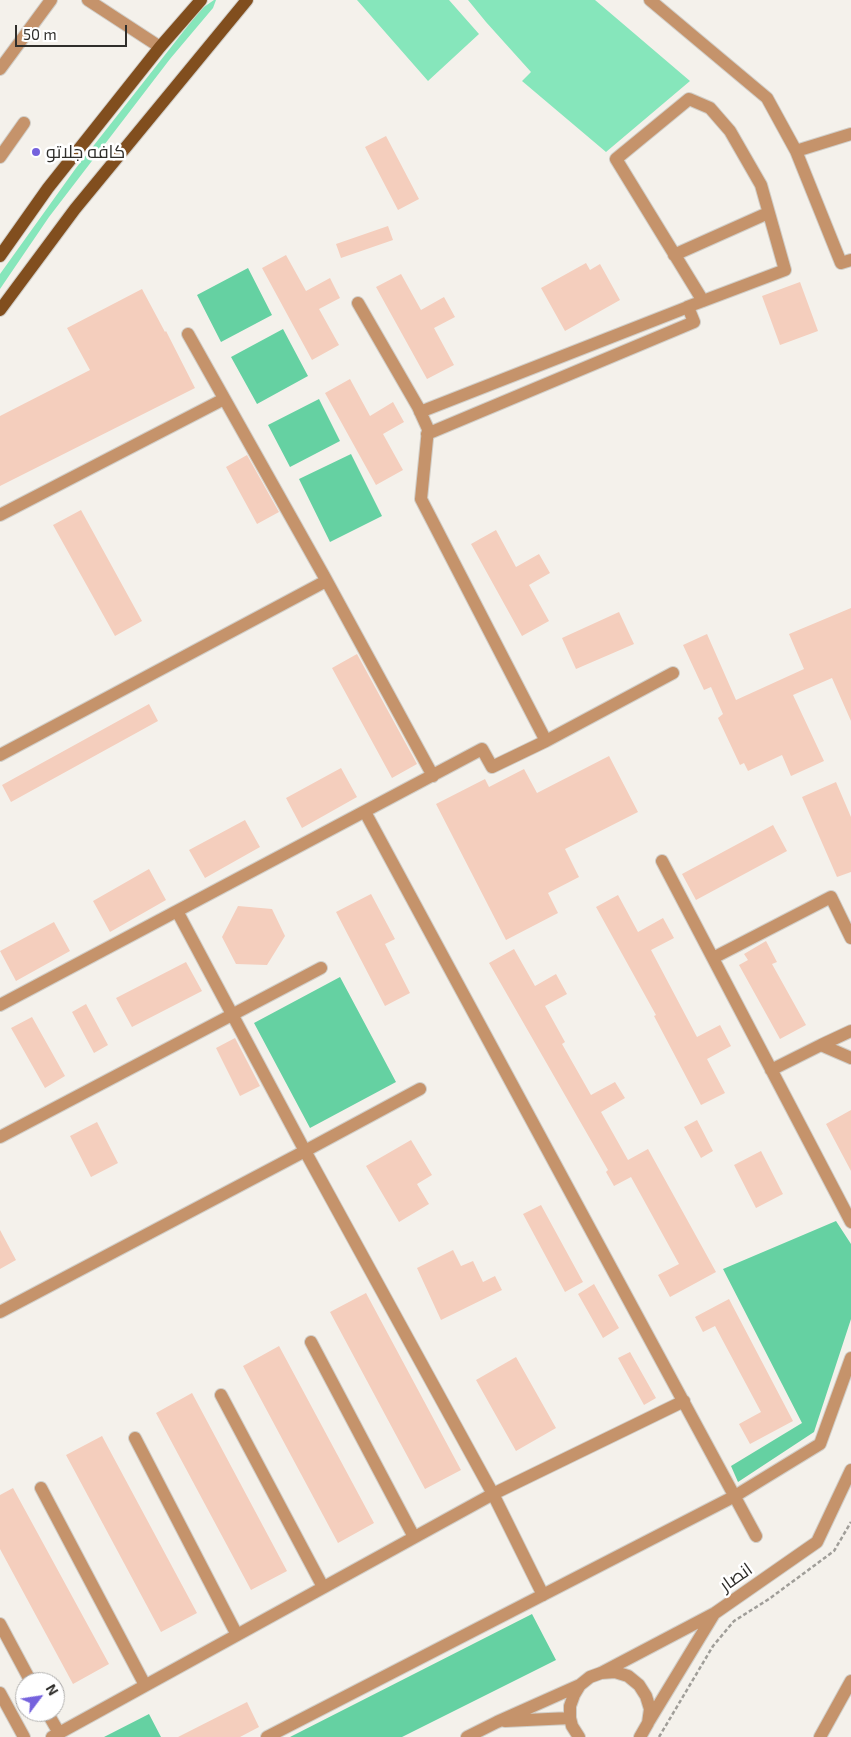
<!DOCTYPE html>
<meta charset="utf-8">
<style>
body{margin:0}
#map{position:relative;width:851px;height:1737px;overflow:hidden;background:#f4f1eb;font-family:"Exo 2",sans-serif}
canvas{display:block}
.north{position:absolute;left:15px;top:1672px;width:50px;height:50px;box-sizing:border-box;background:#fff;border:1px solid #acabaa;border-radius:50%;rotate:59deg;font-size:14px;font-weight:700;line-height:20px;text-align:center;color:#2f2e2b}
.north::after{content:'';display:block;margin:auto;width:18px;height:22px;background:#7562dd;clip-path:polygon(50% 0,100% 100%,50% 72%,0 100%)}
.scale{position:absolute;left:15px;top:25px;width:112px;height:22px;box-sizing:border-box;border:2px solid #2f2e2b;border-top:0;padding-left:6px;font-size:15px;line-height:18px;white-space:nowrap;color:#2f2e2b;-webkit-text-stroke:4px #fff;paint-order:stroke}
</style>
<div id="map">
<canvas width="851" height="1737"></canvas>
<div class="north">N</div>
<div class="scale">50 m</div>
</div>
<script>
const ctx = document.querySelector('canvas').getContext('2d');
ctx.lineJoin = 'round';
function fillPath(path, color) { ctx.fillStyle = color; ctx.fill(path, 'evenodd'); }
const poly = rows => new Path2D(rows.map(r => 'M' + r).join(''));
function stroke(path, color, width, dash) { ctx.strokeStyle = color; ctx.lineWidth = width; ctx.lineCap = dash ? 'butt' : 'round'; ctx.setLineDash(dash || []); ctx.stroke(path); }
function drawText(font, color, halo, rows, align = 'center') {
  ctx.font = font + ' "Exo 2",Cairo,sans-serif'; ctx.lineWidth = 5; ctx.setLineDash([]); ctx.textBaseline = 'middle'; ctx.strokeStyle = halo; ctx.fillStyle = color; for (const [text, x, y, turn = 0] of rows) {
    ctx.save(); ctx.translate(x, y); ctx.rotate((+turn || 0) * Math.PI / 180); ctx.textAlign = isNaN(turn) ? turn : align; if (halo) ctx.strokeText(text, 0, 0); ctx.fillText(text, 0, 0); ctx.restore();
  }
}
const green = poly([
 [214,0,216,0,213,8,170,59,49,217,0,289,0,274,76,168,201,9],
 [357,0,449,0,479,34,428,81],
 [468,0,595,0,690,81,606,152,522,81,531,72,486,22]
]);
const forest = poly([
 [248,268,272,315,221,342,197,295],
 [283,329,308,376,257,404,231,357],
 [319,399,340,441,290,467,268,425],
 [351,454,382,516,330,542,299,479],
 [340,977,396,1082,310,1128,254,1023],
 [836,1221,851,1244,851,1319,814,1432,738,1482,731,1466,802,1423,723,1269],
 [532,1614,556,1660,402,1737,290,1737],
 [149,1714,161,1737,104,1737]
]);
const building = poly([
 [386,136,419,199,398,210,365,147],
 [388,226,393,240,341,258,336,244],
 [286,255,306,291,330,278,340,298,319,309,339,345,312,360,262,268],
 [586,263,590,270,600,264,620,300,565,331,541,288],
 [401,274,421,310,444,297,455,317,434,328,454,365,427,379,376,287],
 [800,282,818,331,780,345,762,296],
 [142,289,165,332,166,331,195,388,0,486,0,416,90,370,67,328],
 [350,379,370,416,393,402,404,422,383,434,403,470,376,485,325,393],
 [247,455,279,512,257,524,226,467],
 [81,510,142,621,115,636,53,525],
 [496,530,516,567,539,554,550,573,529,585,549,621,522,636,471,544],
 [851,608,851,721,832,678,793,695,824,761,791,776,782,755,748,771,744,763,740,765,718,718,723,714,711,687,704,690,683,645,707,634,736,700,804,669,789,634],
 [619,612,634,644,576,669,562,638],
 [357,654,417,764,392,778,332,668],
 [149,704,158,721,11,802,2,785],
 [609,756,638,812,565,849,579,877,548,893,558,913,506,940,436,804,485,779,489,787,524,769,537,793],
 [341,768,357,797,302,828,286,798],
 [836,782,851,817,851,872,837,877,802,797],
 [245,820,260,847,205,878,189,850],
 [773,825,787,851,696,900,682,874],
 [149,869,166,900,110,932,93,901],
 [371,894,395,939,385,944,410,993,385,1006,336,912],
 [618,895,638,932,663,918,674,938,651,950,697,1037,720,1025,731,1046,707,1059,725,1093,701,1105,654,1016,656,1015,596,907],
 [238,906,272,909,285,936,267,965,236,964,222,937],
 [54,922,70,951,16,981,0,951],
 [766,941,777,962,772,964,806,1025,780,1039,739,965,748,960,744,954],
 [514,949,535,986,556,974,567,994,545,1006,565,1042,562,1044,591,1095,615,1082,625,1098,601,1112,628,1160,648,1149,716,1272,670,1297,658,1275,679,1264,631,1177,614,1186,606,1172,608,1170,489,963],
 [186,962,202,991,132,1027,116,998],
 [86,1004,108,1045,94,1053,72,1012],
 [32,1017,65,1076,45,1088,11,1028],
 [235,1038,260,1086,240,1096,216,1048],
 [851,1110,851,1171,826,1124],
 [697,1120,713,1151,701,1158,684,1127],
 [97,1122,118,1163,91,1177,70,1136],
 [411,1140,432,1175,417,1184,429,1204,399,1222,366,1166],
 [761,1151,783,1194,756,1208,734,1165],
 [541,1205,583,1282,565,1292,523,1214],
 [0,1230,16,1260,0,1269],
 [453,1250,461,1266,473,1261,483,1282,495,1276,502,1290,441,1320,417,1268],
 [594,1284,619,1328,603,1338,578,1294],
 [366,1293,461,1470,425,1489,330,1312],
 [729,1299,793,1421,750,1444,739,1424,761,1412,715,1326,703,1332,695,1317],
 [279,1346,374,1523,338,1543,243,1366],
 [630,1352,656,1398,644,1405,618,1358],
 [516,1357,556,1428,516,1451,476,1380],
 [192,1393,287,1571,251,1590,156,1413],
 [102,1436,197,1613,161,1632,66,1455],
 [13,1488,109,1664,73,1684,0,1549,0,1495],
 [247,1702,259,1727,240,1737,178,1737]
]);
const path = poly([
 [659,1737,713,1646,734,1621,769,1599,834,1551,851,1522]
]);
const minor = poly([
 [88,0,160,47],
 [650,0,767,98,796,151,841,263,851,260],
 [0,69,51,0],
 [796,151,851,134],
 [0,157,24,123],
 [674,255,768,213],
 [358,303,418,407,428,429,421,499,546,741],
 [687,307,785,270,761,185,730,131,710,108,689,99,616,159,703,301],
 [188,334,324,576,433,776],
 [420,412,688,307,694,322,427,434],
 [0,515,224,399],
 [0,755,326,581],
 [365,812,756,1536],
 [662,861,851,1222],
 [177,911,305,1151,420,1089],
 [713,958,831,897,851,938],
 [0,1005,482,749,492,767,546,741,673,673],
 [821,1045,851,1058],
 [771,1070,821,1045,851,1031],
 [0,1137,321,968],
 [0,1312,305,1151,493,1494,52,1737],
 [311,1342,414,1537],
 [221,1395,323,1587],
 [135,1438,237,1635],
 [41,1488,145,1685],
 [543,1595,493,1494,684,1401],
 [0,1624,31,1682],
 [601,1673,715,1613,817,1542,851,1470],
 [0,1693,24,1737],
 [47,1712,59,1733],
 [505,1721,570,1718],
 [649,1721,714,1614],
 [267,1737,735,1496,820,1444,851,1358],
 [467,1737,497,1722,580,1685],
 [579,1737,572,1726,570,1718,570,1706,574,1695,580,1685,590,1677,601,1673,615,1672,628,1676,639,1685,646,1696,650,1709,648,1723,640,1737],
 [820,1737,851,1681]
]);
const major = poly([
 [0,256,48,188,160,47,201,0],
 [0,310,75,209,247,0]
]);
const markers = [
 [36,152,5,"#7562dd"]
];
const poiNames = [
 ["کافه جلاتو",46,152]
];
const streetNames = [
 ["انصار",736,1577,-35]
];
fillPath(green, '#86e6bb');
fillPath(forest, '#65d1a2');
fillPath(building, '#f4cebd');
stroke(minor, '#d1cec8', 14);
stroke(major, '#d1cec8', 14);
stroke(path, '#a09e99', 2.5, [4, 2.5]);
stroke(minor, '#c5936b', 12);
stroke(major, '#814e1e', 12);
for (const [x, y, r, color] of markers) { const dot = new Path2D(); dot.arc(x, y, r, 0, 2 * Math.PI); ctx.fillStyle = color; ctx.fill(dot); stroke(dot, '#fff', 2); }
drawText('18px', '#2f2e2b', '#fff', poiNames, 'left');
drawText('18px', '#2f2e2b', '#fff', streetNames);
</script>
